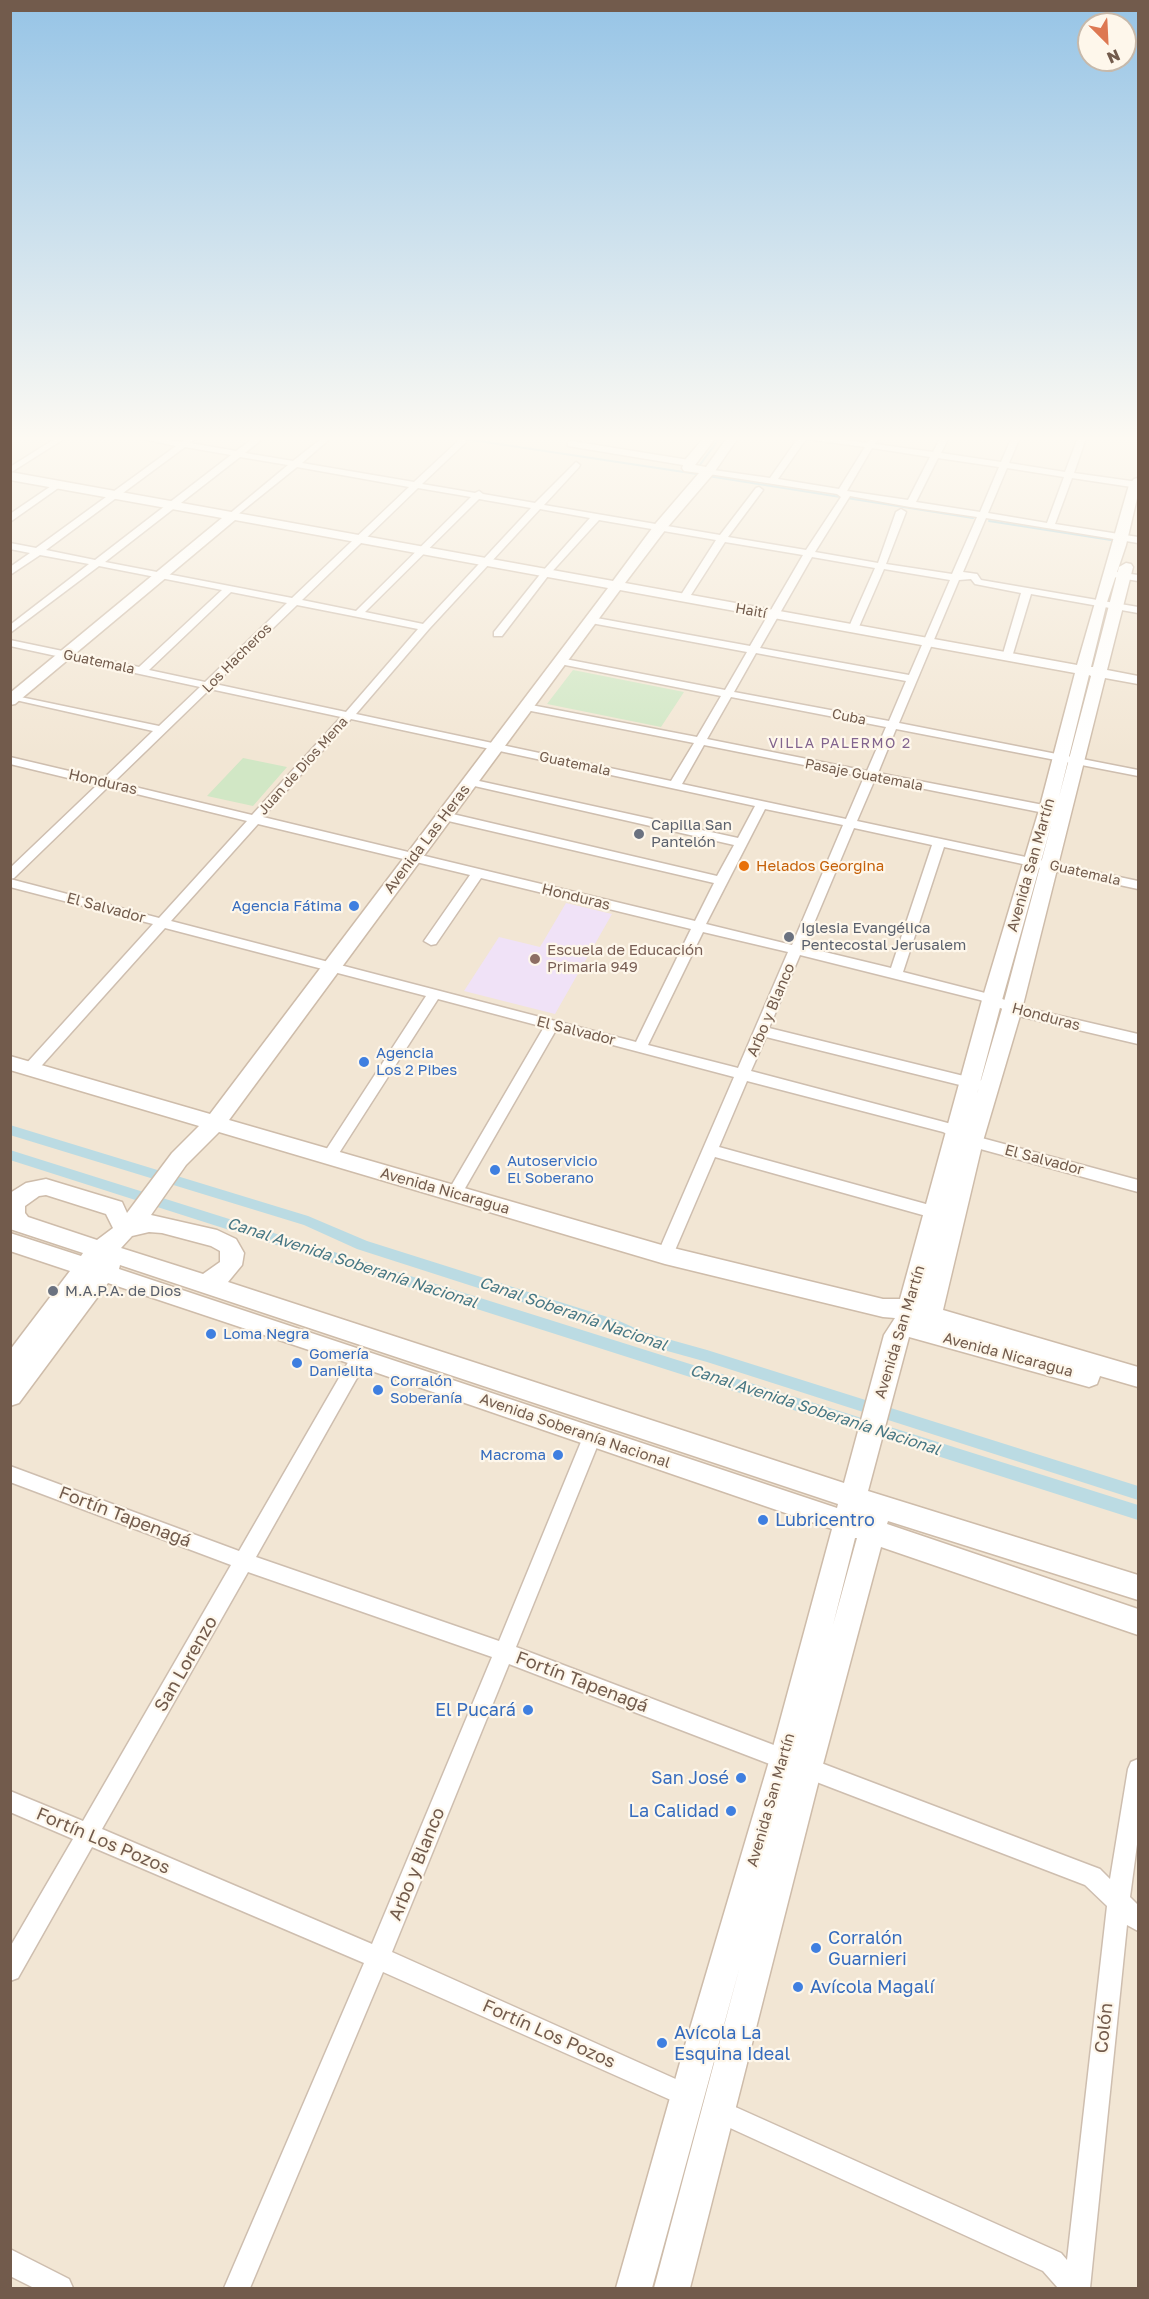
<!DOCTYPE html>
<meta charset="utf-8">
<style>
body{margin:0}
#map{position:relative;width:1149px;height:2299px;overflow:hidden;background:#fbf3e5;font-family:"Golos Text",sans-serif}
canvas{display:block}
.frame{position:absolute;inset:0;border:12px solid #725b4c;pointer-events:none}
.north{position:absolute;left:1077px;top:12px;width:60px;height:60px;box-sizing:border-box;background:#fef7eb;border:2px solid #c6b9ab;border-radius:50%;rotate:156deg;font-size:16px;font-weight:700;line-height:24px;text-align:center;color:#725b4c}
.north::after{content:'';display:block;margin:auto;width:21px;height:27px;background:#dd7852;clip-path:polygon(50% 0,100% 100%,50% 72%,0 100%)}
</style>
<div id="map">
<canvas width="1149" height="2299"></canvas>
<div class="frame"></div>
<div class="north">N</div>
</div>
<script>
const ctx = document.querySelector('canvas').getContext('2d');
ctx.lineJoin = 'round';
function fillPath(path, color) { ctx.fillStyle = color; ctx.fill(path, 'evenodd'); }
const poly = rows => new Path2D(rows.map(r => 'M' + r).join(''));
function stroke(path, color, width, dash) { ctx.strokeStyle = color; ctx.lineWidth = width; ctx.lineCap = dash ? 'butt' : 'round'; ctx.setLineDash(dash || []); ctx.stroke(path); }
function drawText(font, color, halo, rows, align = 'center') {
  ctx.font = font + ' "Golos Text",sans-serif'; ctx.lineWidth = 4.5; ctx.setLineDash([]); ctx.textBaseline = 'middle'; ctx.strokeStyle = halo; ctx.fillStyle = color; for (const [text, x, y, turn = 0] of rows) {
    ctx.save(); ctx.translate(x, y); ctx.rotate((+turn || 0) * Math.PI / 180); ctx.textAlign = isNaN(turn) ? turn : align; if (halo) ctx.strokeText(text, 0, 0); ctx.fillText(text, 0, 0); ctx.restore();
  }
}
const residential = poly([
 [11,435,1138,435,1138,2288,11,2288]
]);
const education = poly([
 [566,903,612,914,555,1014,464,991,499,937,540,947]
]);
const green = poly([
 [573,670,684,692,661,727,547,704],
 [243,758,287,767,253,806,207,796]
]);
const stream = poly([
 [439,435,697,474],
 [696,470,722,435],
 [708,476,973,518],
 [989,521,1111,540]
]);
const canal = poly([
 [10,1125,308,1216,367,1241,617,1320,646,1333,707,1350,1138,1486,1138,1500,707,1362,642,1344,612,1331,357,1249,304,1225,10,1135,10,1125],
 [10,1150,1138,1505,1138,1520,10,1160,10,1150]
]);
const street = poly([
 [61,435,70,435,10,473,10,467,61,435],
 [124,435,140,435,181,442,191,435,200,435,190,443,236,451,258,435,267,435,245,453,293,461,326,435,334,435,302,463,414,482,458,441,461,435,469,435,465,443,422,484,475,493,479,491,483,494,535,503,576,462,580,465,579,467,544,505,720,535,756,488,759,487,763,490,728,537,806,550,841,497,837,494,709,474,706,473,706,469,770,478,798,438,794,435,812,435,867,443,872,435,880,435,875,444,933,452,942,435,950,435,941,453,1001,462,1013,435,1021,435,1009,463,1065,472,1079,435,1087,435,1074,473,1138,482,1138,488,1072,478,1055,524,1138,537,1138,543,986,518,963,572,977,574,981,580,1138,607,1138,613,1031,594,1012,657,1007,660,1002,657,1021,593,975,584,971,579,959,580,899,723,1138,770,1138,776,896,729,878,773,1059,808,1065,812,1059,816,875,779,857,821,1138,881,1138,889,944,847,903,972,989,994,1026,1008,1138,1034,1138,1044,1023,1017,980,1000,800,955,769,1028,980,1080,987,1085,980,1090,766,1037,751,1071,944,1122,962,1127,978,1137,1138,1180,1138,1192,973,1147,943,1132,747,1081,719,1147,944,1209,950,1211,952,1215,950,1219,944,1221,715,1157,673,1255,671,1259,665,1261,659,1259,657,1255,734,1077,556,1030,460,1197,455,1199,450,1197,447,1193,544,1027,438,999,334,1161,329,1163,324,1161,321,1157,324,1153,426,996,165,928,35,1073,25,1073,23,1069,25,1065,153,924,10,887,10,879,159,918,247,821,108,787,14,878,10,879,10,868,97,785,10,764,10,757,103,779,153,731,11,699,11,695,159,726,200,687,10,646,10,640,139,667,222,590,99,566,10,633,10,625,89,564,40,555,10,575,10,567,30,553,10,549,10,543,36,548,176,446,124,435],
 [806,439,865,447,839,489,778,479,806,439],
 [185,447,231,455,95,560,46,550,185,447],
 [872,448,930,457,908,500,847,491,872,448],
 [240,457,288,465,228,515,228,519,231,520,297,467,409,487,292,598,105,562,240,457],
 [938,458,999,467,980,512,916,502,938,458],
 [1007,468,1064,477,1047,523,988,513,1007,468],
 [418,488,471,497,356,611,302,600,418,488],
 [850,496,910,507,977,517,952,574,886,564,906,512,901,509,896,512,878,563,815,552,850,496],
 [479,499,531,508,423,624,365,612,479,499],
 [540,509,590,518,542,572,494,632,494,636,502,636,548,576,599,520,716,540,679,598,684,601,689,598,725,542,803,555,750,646,591,617,586,620,591,623,747,652,725,690,560,658,555,661,560,664,721,696,697,737,526,704,521,707,526,710,694,743,671,781,356,714,429,629,540,509],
 [812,557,875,568,848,629,853,632,858,629,884,569,950,580,909,675,760,648,812,557],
 [231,592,287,603,205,682,149,670,231,592],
 [297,605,358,617,418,629,346,712,215,684,297,605],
 [756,653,906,681,889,721,734,692,756,653],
 [210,689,341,717,252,815,114,782,210,689],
 [731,697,886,727,867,771,707,739,731,697],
 [351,719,755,806,738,838,470,779,464,782,470,785,734,845,717,876,444,812,438,816,444,820,714,883,695,921,263,817,351,719],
 [704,745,864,777,846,819,682,784,704,745],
 [765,809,843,825,792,945,706,924,765,809],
 [258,824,470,875,424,941,431,945,436,944,481,878,691,929,636,1042,171,921,258,824],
 [854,828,932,845,891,968,804,947,854,828],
 [703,932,788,952,738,1068,648,1045,703,932],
 [571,441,689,460,693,463,689,466,568,446,568,442,571,441],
 [57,482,64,484,10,522,10,514,57,482],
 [1110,571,1138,575,1138,581,1107,576,1105,574,1110,571],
 [360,1350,366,1352,368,1357,366,1362,256,1557,499,1641,583,1437,586,1432,592,1429,598,1432,601,1437,516,1647,1092,1866,1100,1869,1110,1879,1128,1769,1131,1762,1138,1759,1138,1837,1130,1897,1138,1905,1138,1931,1127,1925,1090,2288,1058,2288,1043,2271,706,2117,702,2109,706,2101,714,2097,722,2101,1061,2253,1067,2260,1107,1906,1085,1885,509,1664,392,1952,698,2089,702,2097,698,2105,690,2109,682,2105,383,1972,250,2288,224,2288,364,1963,92,1847,18,1978,10,1981,10,1947,73,1839,10,1812,10,1791,83,1821,231,1565,10,1482,10,1466,239,1551,354,1352,360,1350],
 [248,1572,492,1657,372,1944,102,1829,248,1572],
 [10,2249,69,2279,73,2288,34,2288,10,2276,10,2249]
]);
const secondary = poly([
 [706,435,718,435,695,465,706,467,729,435,740,435,713,474,666,529,625,583,1077,665,1129,485,1134,479,1138,478,1138,494,1126,545,1107,602,1091,667,1093,667,1119,567,1126,563,1131,564,1133,567,1107,670,1138,676,1138,684,1105,678,1022,1009,983,1141,943,1310,1138,1367,1138,1387,1100,1376,1097,1384,1089,1387,909,1337,868,1491,1138,1575,1138,1600,888,1521,887,1524,1138,1609,1138,1635,881,1547,822,1768,690,2288,654,2288,740,1966,652,2288,616,2288,683,2052,770,1758,832,1529,360,1367,108,1283,19,1403,10,1406,10,1350,70,1271,10,1251,10,1233,81,1256,83,1253,10,1229,10,1193,26,1183,46,1179,122,1202,127,1213,172,1153,199,1126,10,1070,10,1056,210,1114,608,588,235,520,15,704,10,705,10,693,222,518,10,480,10,472,613,581,656,523,699,473,684,471,682,468,685,460,706,435],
 [620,590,1075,673,1039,810,982,1000,900,1299,883,1299,665,1246,229,1120,620,590],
 [1089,675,1091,676,1059,797,1089,675],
 [1052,822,1002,1009,977,1094,1002,1000,1052,822],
 [219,1132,665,1264,883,1317,895,1318,884,1335,844,1483,228,1282,242,1265,244,1253,236,1239,217,1230,151,1215,186,1165,219,1132],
 [46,1195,106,1214,113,1228,97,1240,28,1217,25,1213,25,1206,39,1196,46,1195],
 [149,1232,162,1233,211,1246,220,1251,220,1262,203,1274,121,1248,132,1236,149,1232],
 [120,1265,838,1504,837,1508,119,1269,120,1265],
 [855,1538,857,1538,833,1625,855,1538]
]);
const markers = [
 [639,834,6,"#6b7280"],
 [744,866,6,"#e8710a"],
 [354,906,6,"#3f7fe0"],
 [789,937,6,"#6b7280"],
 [535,959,6,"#8d6e63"],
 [364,1062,6,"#3f7fe0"],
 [495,1170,6,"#3f7fe0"],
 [53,1291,6,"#6b7280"],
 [211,1334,6,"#3f7fe0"],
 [297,1363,6,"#3f7fe0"],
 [378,1390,6,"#3f7fe0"],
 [558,1455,6,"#3f7fe0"],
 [763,1520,6,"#3f7fe0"],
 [528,1710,6,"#3f7fe0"],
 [741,1778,6,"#3f7fe0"],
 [731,1811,6,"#3f7fe0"],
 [816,1948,6,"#3f7fe0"],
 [798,1987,6,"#3f7fe0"],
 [662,2043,6,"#3f7fe0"]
];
const farStreetnames = [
 ["Haití",751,611,10],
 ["Los Hacheros",237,658,-45],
 ["Guatemala",99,662,12],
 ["Cuba",849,717,11],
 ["Guatemala",575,764,12],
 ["Juan de Dios Mena",303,766,-48],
 ["Pasaje Guatemala",864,775,11],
 ["Guatemala",1085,873,13]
];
const farNeighbourhoodnames = [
 ["VILLA PALERMO 2",840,744]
];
const streetNames = [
 ["Honduras",103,782,13],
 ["Avenida Las Heras",427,839,-53],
 ["Avenida San Martín",1031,865,-74],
 ["Honduras",576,897,14],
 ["El Salvador",106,908,15],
 ["Arbo y Blanco",771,1010,-67],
 ["Honduras",1046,1017,15],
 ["El Salvador",576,1031,14],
 ["El Salvador",1044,1160,15],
 ["Avenida Nicaragua",445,1191,16],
 ["Avenida San Martín",900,1332,-73],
 ["Avenida Nicaragua",1008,1355,15],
 ["Avenida Soberanía Nacional",575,1431,19],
 ["Avenida San Martín",771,1800,-74]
];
const worshipNames = [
 ["Capilla San",651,825],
 ["Pantelón",651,842],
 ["Iglesia Evangélica",801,928],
 ["Pentecostal Jerusalem",801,945],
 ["M.A.P.A. de Dios",65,1291]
];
const foodNames = [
 ["Helados Georgina",756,866]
];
const shopNames = [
 ["Agencia Fátima",342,906,"right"],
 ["Agencia",376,1053],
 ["Los 2 Pibes",376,1070],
 ["Autoservicio",507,1161],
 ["El Soberano",507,1178],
 ["Loma Negra",223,1334],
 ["Gomería",309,1354],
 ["Danielita",309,1371],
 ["Corralón",390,1381],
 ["Soberanía",390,1398],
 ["Macroma",546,1455,"right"]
];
const educationNames = [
 ["Escuela de Educación",547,950],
 ["Primaria 949",547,967]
];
const waterNames = [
 ["Canal Avenida Soberanía Nacional",352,1263,18],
 ["Canal Soberanía Nacional",573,1314,19],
 ["Canal Avenida Soberanía Nacional",815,1410,18]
];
const nearStreetnames = [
 ["Fortín Tapenagá",125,1517,21],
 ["San Lorenzo",186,1664,-60],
 ["Fortín Tapenagá",582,1682,21],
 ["Fortín Los Pozos",103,1841,23],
 ["Arbo y Blanco",417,1864,-68],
 ["Colón",1104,2028,-84],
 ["Fortín Los Pozos",549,2034,24]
];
const nearShopnames = [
 ["Lubricentro",775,1520],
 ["El Pucará",516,1710,"right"],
 ["San José",729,1778,"right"],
 ["La Calidad",719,1811,"right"],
 ["Corralón",828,1938],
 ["Guarnieri",828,1959],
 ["Avícola Magalí",810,1987],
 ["Avícola La",674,2033],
 ["Esquina Ideal",674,2054]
];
fillPath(residential, '#f2e6d4');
fillPath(education, '#f0e2f7');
fillPath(green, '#d1e7c5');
stroke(stream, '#a2cad4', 2);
fillPath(canal, '#bbdbe3');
stroke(street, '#cebeaf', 3);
stroke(secondary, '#cebcaa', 3);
fillPath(street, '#fff');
fillPath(secondary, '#fff');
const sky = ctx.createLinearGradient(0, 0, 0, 756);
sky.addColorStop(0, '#96c4e6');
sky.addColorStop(0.58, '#fdfaf3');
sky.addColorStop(1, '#fdfaf300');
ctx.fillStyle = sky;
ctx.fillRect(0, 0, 1149, 756);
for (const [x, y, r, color] of markers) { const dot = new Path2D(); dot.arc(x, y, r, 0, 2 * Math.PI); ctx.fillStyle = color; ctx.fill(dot); stroke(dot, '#fef7eb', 2); }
drawText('14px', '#725b4c', '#fef7eb', farStreetnames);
ctx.letterSpacing = '1.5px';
drawText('14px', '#82648e', '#fef7eb', farNeighbourhoodnames);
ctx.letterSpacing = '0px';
drawText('15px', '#725b4c', '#fef7eb', streetNames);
drawText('15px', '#5b616d', '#fef7eb', worshipNames, 'left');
drawText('15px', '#c56008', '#fef7eb', foodNames, 'left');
drawText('15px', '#366cbe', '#fef7eb', shopNames, 'left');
drawText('15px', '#785e54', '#fef7eb', educationNames, 'left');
drawText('italic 16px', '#477784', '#fef7eb', waterNames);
drawText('18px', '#725b4c', '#fef7eb', nearStreetnames);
drawText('18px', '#366cbe', '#fef7eb', nearShopnames, 'left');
</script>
